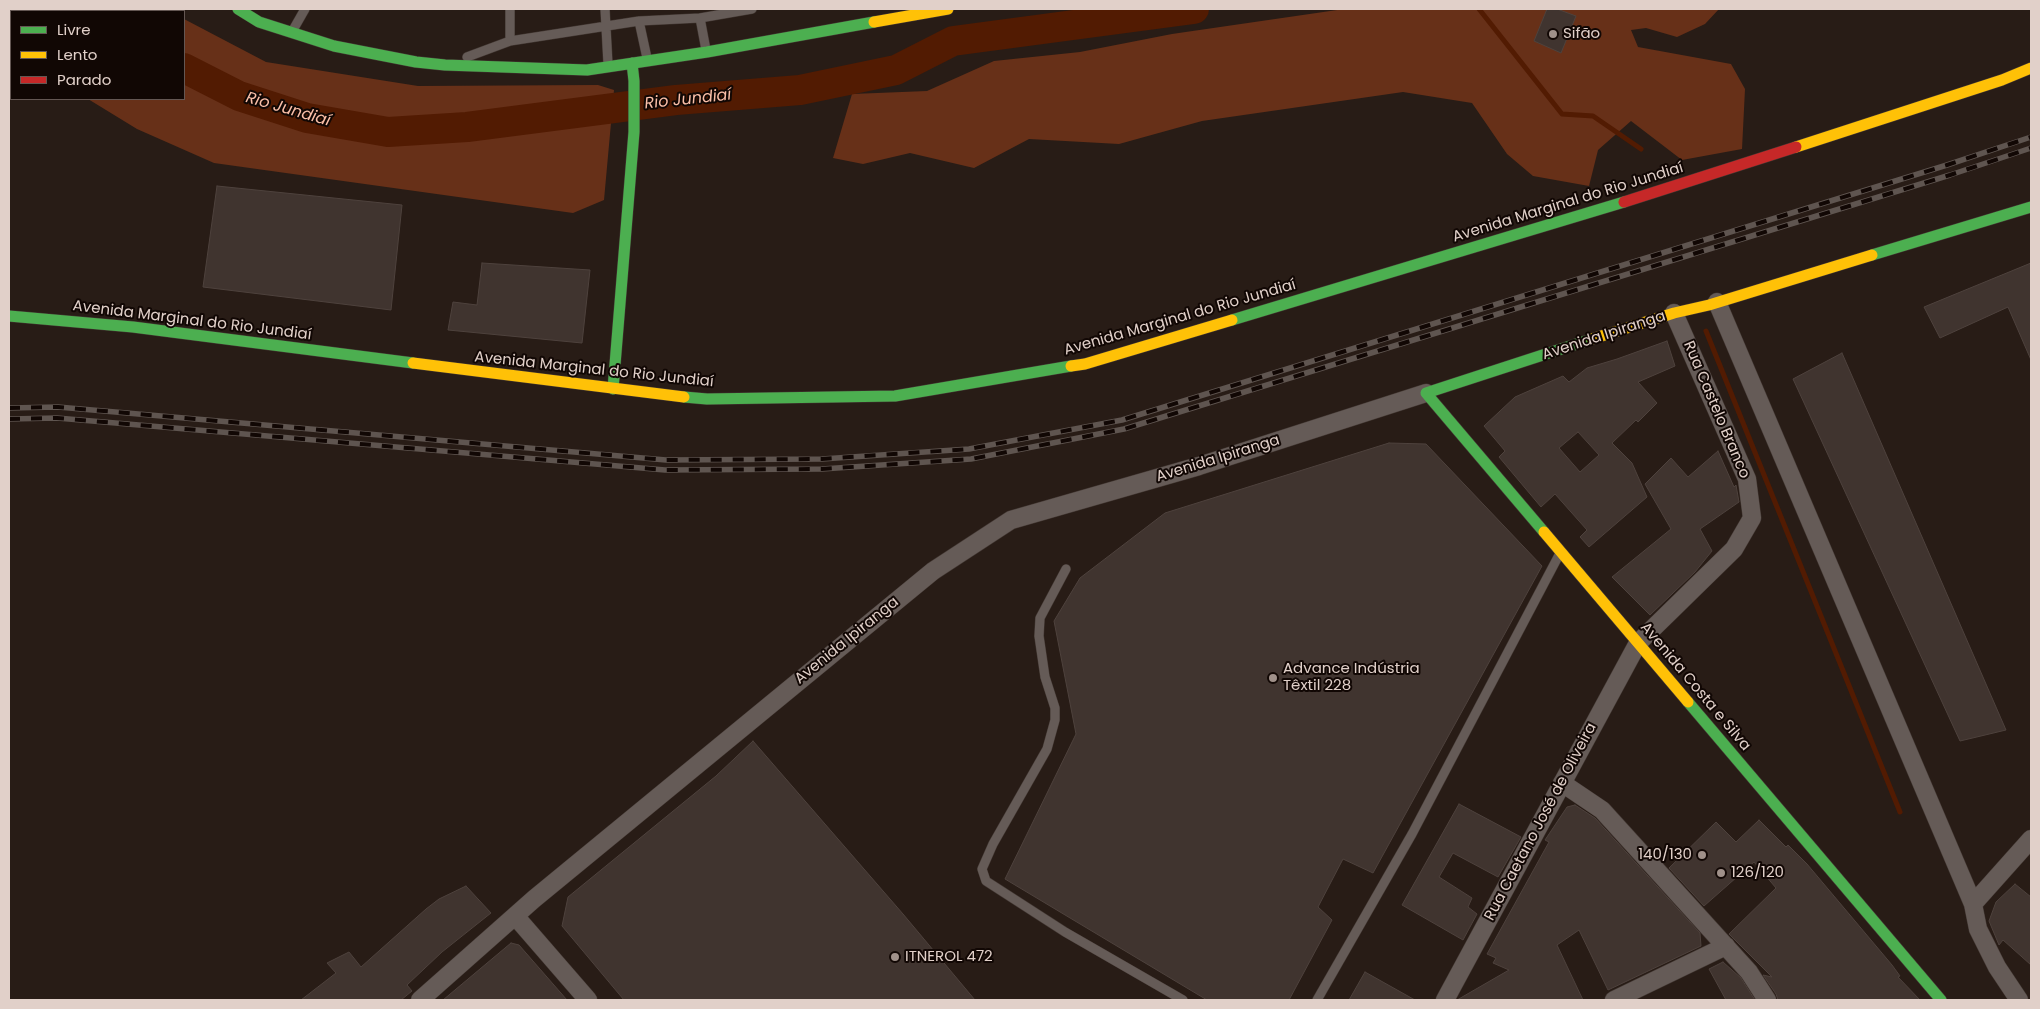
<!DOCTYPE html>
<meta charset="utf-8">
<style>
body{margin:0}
#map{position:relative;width:2040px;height:1009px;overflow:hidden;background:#281c16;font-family:Poppins,sans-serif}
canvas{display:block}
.frame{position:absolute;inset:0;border:10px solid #e1d0c9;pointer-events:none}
.legend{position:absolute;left:10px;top:10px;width:175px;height:90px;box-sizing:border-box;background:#110704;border:1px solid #645753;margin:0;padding:6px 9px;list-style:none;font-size:15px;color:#e1d0c9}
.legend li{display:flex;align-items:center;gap:10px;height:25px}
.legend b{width:25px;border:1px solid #645753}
</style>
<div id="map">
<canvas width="2040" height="1009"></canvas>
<div class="frame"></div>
<ul class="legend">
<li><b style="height:6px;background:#4caf50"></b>Livre</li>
<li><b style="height:6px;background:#ffc107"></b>Lento</li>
<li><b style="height:6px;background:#c62828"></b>Parado</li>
</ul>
</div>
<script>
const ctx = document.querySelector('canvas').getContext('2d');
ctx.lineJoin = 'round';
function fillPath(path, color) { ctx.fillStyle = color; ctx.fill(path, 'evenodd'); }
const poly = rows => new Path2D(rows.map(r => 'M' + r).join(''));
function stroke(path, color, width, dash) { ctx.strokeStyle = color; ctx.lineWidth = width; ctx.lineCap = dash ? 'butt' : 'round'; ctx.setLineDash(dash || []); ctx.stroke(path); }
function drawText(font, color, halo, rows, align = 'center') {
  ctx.font = font + ' Poppins,sans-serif'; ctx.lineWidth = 4; ctx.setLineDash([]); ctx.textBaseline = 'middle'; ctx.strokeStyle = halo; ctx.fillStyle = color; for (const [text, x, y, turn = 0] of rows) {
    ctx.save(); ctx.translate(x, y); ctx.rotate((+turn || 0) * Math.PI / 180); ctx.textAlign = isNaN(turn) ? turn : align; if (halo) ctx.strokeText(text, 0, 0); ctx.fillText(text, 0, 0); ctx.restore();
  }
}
const forest = poly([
 [9,9,164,9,169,11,11,11,11,51,9,50],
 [1344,9,1719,9,1705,24,1677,37,1646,28,1631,30,1638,47,1731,64,1745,89,1742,149,1682,160,1631,121,1598,150,1589,186,1533,176,1507,154,1472,103,1403,92,1202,121,1119,144,1029,139,974,168,910,153,863,164,833,158,852,94,927,91,994,61,1080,52,1172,34],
 [184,19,266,62,418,86,598,85,614,90,604,200,573,213,214,163,137,129,88,99,184,99]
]);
const stream = poly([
 [1479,9,1562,114,1593,116,1641,149],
 [1706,331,1900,812]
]);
const river = poly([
 [86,9,90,11],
 [184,68,239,96,307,118,388,132,467,127,676,100,800,90,896,70,953,41,1194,9]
]);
const building = poly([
 [1547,9,1557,9,1576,16,1561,53,1534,41,1547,9],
 [217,186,402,205,391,310,203,287,217,186],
 [482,263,590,270,582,343,448,330,453,302,477,305,482,263],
 [2031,263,2031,360,2008,307,1940,338,1924,307,2031,263],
 [1667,341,1675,366,1638,382,1657,403,1638,422,1636,420,1612,443,1632,463,1647,497,1589,547,1580,537,1587,530,1555,494,1541,507,1499,457,1505,451,1484,426,1515,397,1563,376,1569,382,1587,368,1617,359,1667,341],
 [1578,432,1599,455,1580,472,1559,448,1578,432],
 [1842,353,2006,730,1960,741,1793,379,1842,353],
 [1389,443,1426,444,1542,566,1373,873,1343,859,1318,907,1332,920,1289,1000,1207,1000,1005,879,1076,734,1054,621,1080,578,1165,513,1389,443],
 [1718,451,1734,487,1736,485,1739,502,1700,529,1712,551,1695,572,1650,615,1612,577,1671,529,1645,484,1671,458,1688,477,1718,451],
 [753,741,903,914,975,1000,624,1000,562,926,568,897,716,776,753,741],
 [1459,804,1521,837,1498,877,1453,853,1439,877,1472,898,1468,907,1477,914,1463,940,1402,905,1459,804],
 [1575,805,1595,818,1700,933,1701,946,1608,990,1579,930,1557,945,1583,1000,1457,1000,1509,970,1493,963,1496,958,1487,954,1549,842,1545,840,1567,807,1575,805],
 [1759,820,1786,847,1788,845,1807,864,1892,965,1900,976,1898,977,1920,1000,1778,1000,1776,994,1763,975,1772,977,1729,934,1776,888,1754,862,1704,906,1669,868,1716,822,1736,842,1759,820],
 [2015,884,2031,897,2031,965,2003,940,1999,945,1989,921,1996,902,2015,884],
 [466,886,491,913,442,952,407,985,412,991,401,1000,301,1000,336,973,327,963,349,952,361,967,426,909,439,899,466,886],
 [511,943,519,945,567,1000,443,1000,511,943],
 [1723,962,1741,978,1755,1000,1726,1000,1709,969,1723,962],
 [1365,972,1415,1000,1349,1000,1365,972]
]);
const lane = poly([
 [605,9,608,64],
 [700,18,706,50],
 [639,21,647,58],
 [293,30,305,9],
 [510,41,639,21,700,18,752,9],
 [467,57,510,41,510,9],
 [1066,569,1040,618,1039,636,1045,677,1055,708,1055,720,1047,749,993,844,982,869,986,881,1065,932,1183,1000],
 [1317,1000,1412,834,1559,555]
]);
const street = poly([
 [1717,302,1973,904,1978,929,1997,967,2019,1000],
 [1562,783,1602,810,1749,972,1767,1000],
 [1973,904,2031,839],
 [516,917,588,1000],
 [420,1000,534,899,933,571,1011,520,1199,466,1426,393],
 [1445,1000,1638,643,1734,549,1752,518,1747,479,1674,313],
 [1614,1000,1726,946]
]);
const fast = poly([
 [238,9,259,22,334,46,416,62,445,65,587,70,707,52,874,22],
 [1872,255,2031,207],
 [9,316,133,327,413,363],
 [1232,320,1624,202],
 [613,389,634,132,634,81,632,63],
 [684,397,707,399,895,396,1071,366],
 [1544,532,1426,393,1592,339],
 [1688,702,1941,1000]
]);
const slow = poly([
 [874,22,948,9],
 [1796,147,2002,80,2031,68],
 [1592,339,1674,313,1709,305,1872,255],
 [413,363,684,397],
 [1071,366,1085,364,1232,320],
 [1544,532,1688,702]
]);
const jam = poly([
 [1624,202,1796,147]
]);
const rail = poly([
 [9,408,58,407,666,460,822,459,969,449,1122,420,1947,165,2031,137],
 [9,419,57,418,665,470,822,469,971,459,1124,429,1950,175,2031,148]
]);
const markers = [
 [1553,34,5,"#a0918a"],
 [1273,678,5,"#a0918a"],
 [1702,855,5,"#a0918a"],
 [1721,873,5,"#a0918a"],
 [895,957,5,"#a0918a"]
];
const poiNames = [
 ["Sifão",1563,34],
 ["Advance Indústria",1283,669],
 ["Têxtil 228",1283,686],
 ["140/130",1692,855,"right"],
 ["126/120",1731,873],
 ["ITNEROL 472",905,957]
];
const streetNames = [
 ["Avenida Marginal do Rio Jundiaí",1568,203,-17],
 ["Avenida Marginal do Rio Jundiaí",1180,318,-16],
 ["Avenida Marginal do Rio Jundiaí",192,321,7],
 ["Avenida Ipiranga",1604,336,-18],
 ["Avenida Marginal do Rio Jundiaí",594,370,6],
 ["Rua Castelo Branco",1716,410,67],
 ["Avenida Ipiranga",1218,459,-17],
 ["Avenida Ipiranga",847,641,-39],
 ["Avenida Costa e Silva",1695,687,50],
 ["Rua Caetano José de Oliveira",1541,822,-62]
];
const waterNames = [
 ["Rio Jundiaí",688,100,-6],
 ["Rio Jundiaí",288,110,16]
];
fillPath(forest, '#673018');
stroke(stream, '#521b02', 5);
stroke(river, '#521b02', 30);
fillPath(building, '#40342f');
stroke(building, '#4e423d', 1);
stroke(lane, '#433833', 10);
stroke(street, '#433833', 19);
stroke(fast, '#433833', 12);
stroke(slow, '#433833', 12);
stroke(jam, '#433833', 12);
stroke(lane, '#655b57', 9);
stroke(street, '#655b57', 18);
stroke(fast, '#4caf50', 11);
stroke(slow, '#ffc107', 11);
stroke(jam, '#c62828', 11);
stroke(rail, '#5f5550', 5.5);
stroke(rail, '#110704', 4, [11]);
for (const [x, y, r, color] of markers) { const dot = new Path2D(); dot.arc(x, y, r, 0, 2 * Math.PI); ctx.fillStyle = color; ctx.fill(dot); stroke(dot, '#110704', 2); }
drawText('15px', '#e1d0c9', '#110704', poiNames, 'left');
drawText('15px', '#e1d0c9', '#110704', streetNames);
drawText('italic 16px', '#fabfa8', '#110704', waterNames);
</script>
